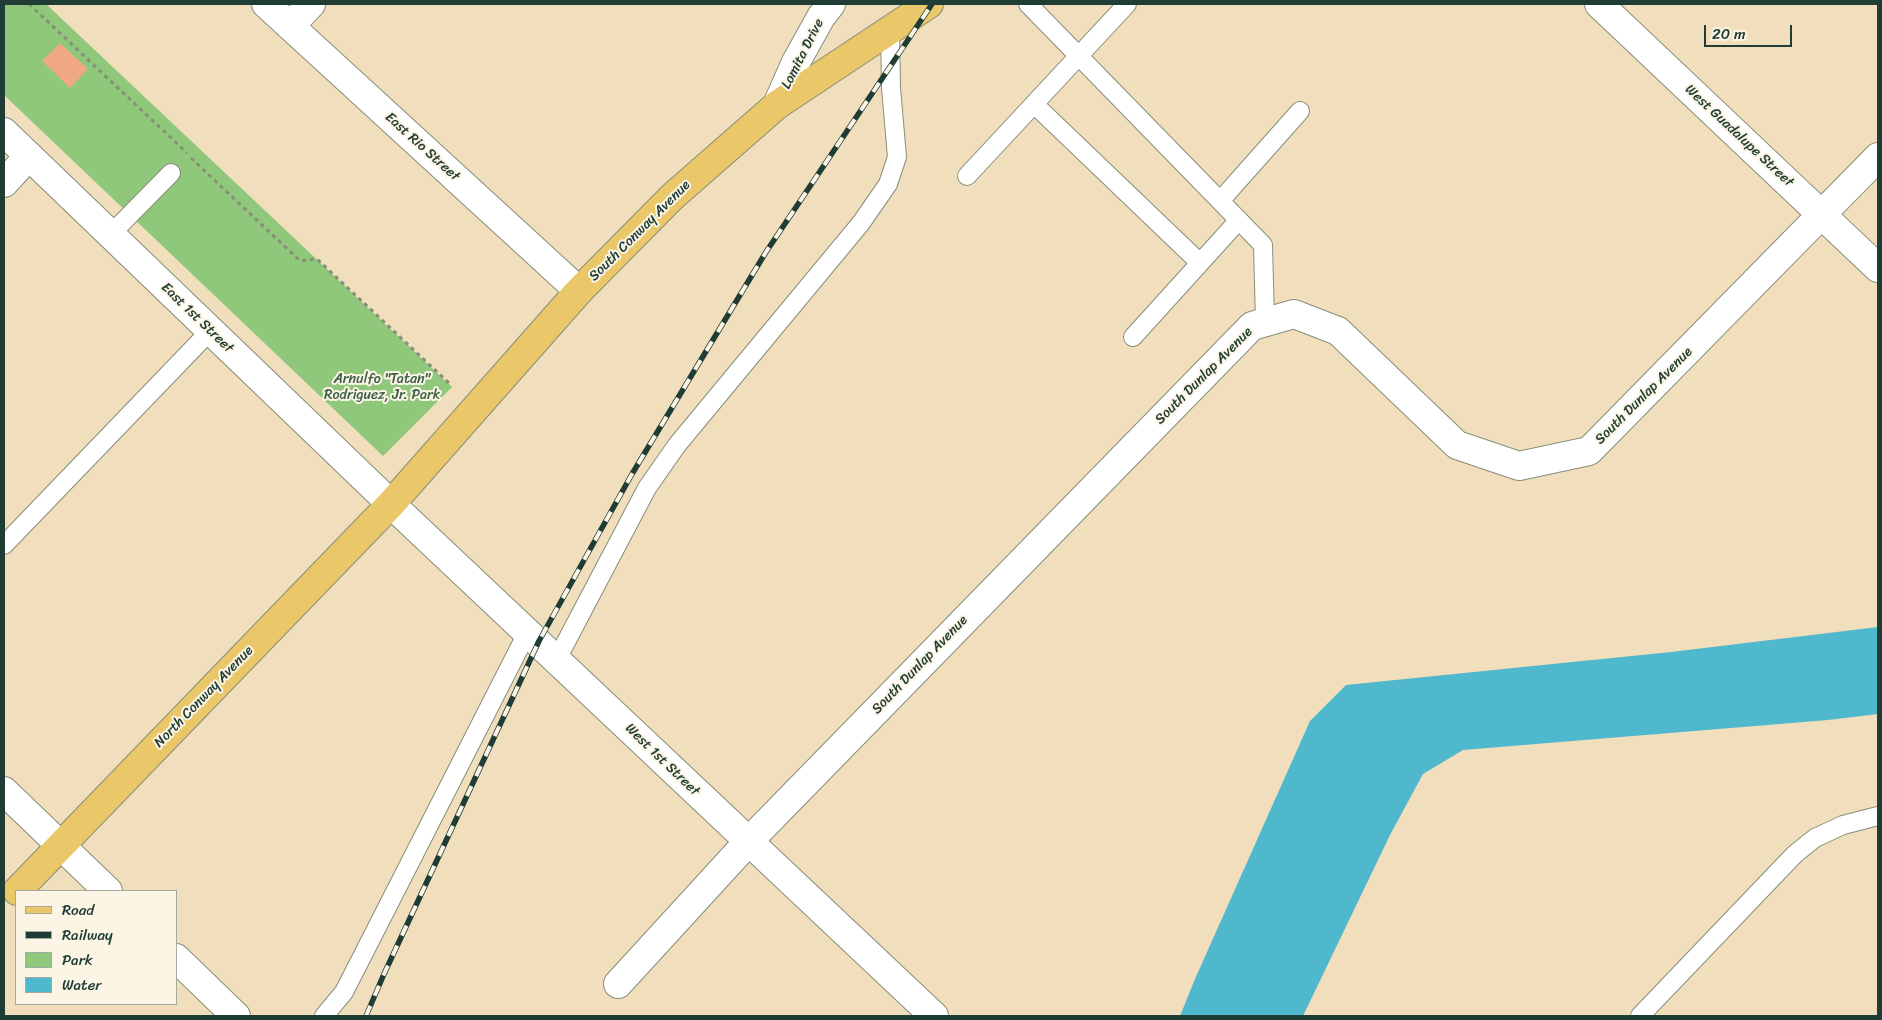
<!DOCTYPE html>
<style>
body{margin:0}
#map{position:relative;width:1882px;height:1020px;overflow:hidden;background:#f1debd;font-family:Sriracha,sans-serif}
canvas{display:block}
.frame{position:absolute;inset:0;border:5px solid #1f3d34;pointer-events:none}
.legend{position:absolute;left:15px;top:890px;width:162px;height:115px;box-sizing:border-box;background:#fcf5e5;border:1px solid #a4ab9e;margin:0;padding:6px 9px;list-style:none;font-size:15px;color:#1f3d34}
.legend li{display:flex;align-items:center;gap:10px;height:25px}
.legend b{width:25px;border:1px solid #a4ab9e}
.scale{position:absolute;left:1704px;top:25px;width:88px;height:22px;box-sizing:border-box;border:2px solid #1f3d34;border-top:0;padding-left:6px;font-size:15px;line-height:18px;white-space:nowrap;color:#1f3d34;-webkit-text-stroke:4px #fcf5e5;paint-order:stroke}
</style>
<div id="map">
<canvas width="1882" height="1020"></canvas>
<div class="frame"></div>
<ul class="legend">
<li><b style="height:6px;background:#eac769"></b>Road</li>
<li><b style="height:6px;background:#1f3d34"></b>Railway</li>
<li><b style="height:14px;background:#8fc87b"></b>Park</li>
<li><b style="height:14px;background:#4fb8cc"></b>Water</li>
</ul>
<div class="scale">20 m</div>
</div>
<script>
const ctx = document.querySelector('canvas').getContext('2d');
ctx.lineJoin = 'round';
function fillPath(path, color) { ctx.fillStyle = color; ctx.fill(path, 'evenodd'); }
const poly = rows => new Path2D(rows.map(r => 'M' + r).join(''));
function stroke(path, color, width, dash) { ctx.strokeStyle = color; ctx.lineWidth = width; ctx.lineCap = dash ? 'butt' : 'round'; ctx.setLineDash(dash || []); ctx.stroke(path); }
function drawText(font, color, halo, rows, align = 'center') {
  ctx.font = font + ' Sriracha,sans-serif'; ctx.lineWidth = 4; ctx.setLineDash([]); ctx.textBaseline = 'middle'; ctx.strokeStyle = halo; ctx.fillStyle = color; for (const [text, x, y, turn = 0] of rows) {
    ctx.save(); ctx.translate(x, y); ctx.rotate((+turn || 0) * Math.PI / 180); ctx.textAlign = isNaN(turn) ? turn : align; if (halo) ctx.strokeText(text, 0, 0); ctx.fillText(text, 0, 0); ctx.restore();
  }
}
const green = poly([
 [4,4,46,4,452,387,383,456,4,95]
]);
const water = poly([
 [1878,627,1878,714,1828,720,1463,750,1423,774,1390,835,1303,1016,1180,1016,1195,979,1310,721,1346,685,1671,652]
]);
const building = poly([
 [60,43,88,69,70,88,42,61]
]);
const path = poly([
 [29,4,187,153],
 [191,158,300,261,317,259,450,384]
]);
const service = poly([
 [1028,4,1263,245,1265,322],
 [1034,104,1200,263],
 [967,176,1127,4],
 [1220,201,1300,111],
 [111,234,171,173],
 [1133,337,1239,220],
 [4,545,211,330],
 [557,659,647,488,677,445,861,223,888,184,897,157,891,88,890,30],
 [324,1016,344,992,528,631],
 [1640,1016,1795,854,1815,838,1843,825,1878,816]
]);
const minor = poly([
 [266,4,579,291],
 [1599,4,1878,268],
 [290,26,311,4],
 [777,105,796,62,821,17,831,4],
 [4,183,29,156],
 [4,791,108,891],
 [176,958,236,1016],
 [618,984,748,842,1252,326,1294,314,1338,331,1457,445,1519,466,1589,451,1878,157]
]);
const tertiary = poly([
 [4,132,391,504,934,1016]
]);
const primary = poly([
 [17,891,391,504,579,291,672,197,777,105,929,4]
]);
const rail = poly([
 [366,1016,384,974,539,641,632,474,766,252,932,4]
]);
const streetNames = [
 ["Lomita Drive",803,54,-63],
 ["West Guadalupe Street",1739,136,43],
 ["East Rio Street",422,147,42],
 ["South Conway Avenue",640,231,-45],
 ["East 1st Street",197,318,44],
 ["South Dunlap Avenue",1204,376,-45],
 ["South Dunlap Avenue",1644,396,-45],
 ["South Dunlap Avenue",920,665,-46],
 ["North Conway Avenue",204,697,-46],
 ["West 1st Street",662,760,44]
];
const parkNames = [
 ["Arnulfo \"Tatan\"",382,379],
 ["Rodriguez, Jr. Park",382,395]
];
fillPath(green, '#8fc87b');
fillPath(water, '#4fb8cc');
fillPath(building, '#efa785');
stroke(service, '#888e78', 20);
stroke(minor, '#888e78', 30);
stroke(tertiary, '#888e78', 30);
stroke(primary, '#888e78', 30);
stroke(path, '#888e78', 3, [4, 4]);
stroke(service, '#fff', 18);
stroke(minor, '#fff', 28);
stroke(tertiary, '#fff', 28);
stroke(primary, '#eac769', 28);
stroke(rail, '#1f3d34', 5.5);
stroke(rail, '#fcf5e5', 4, [11]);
drawText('14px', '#1f3d34', '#fcf5e5', streetNames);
drawText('14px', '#3b6046', '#fcf5e5', parkNames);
</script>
